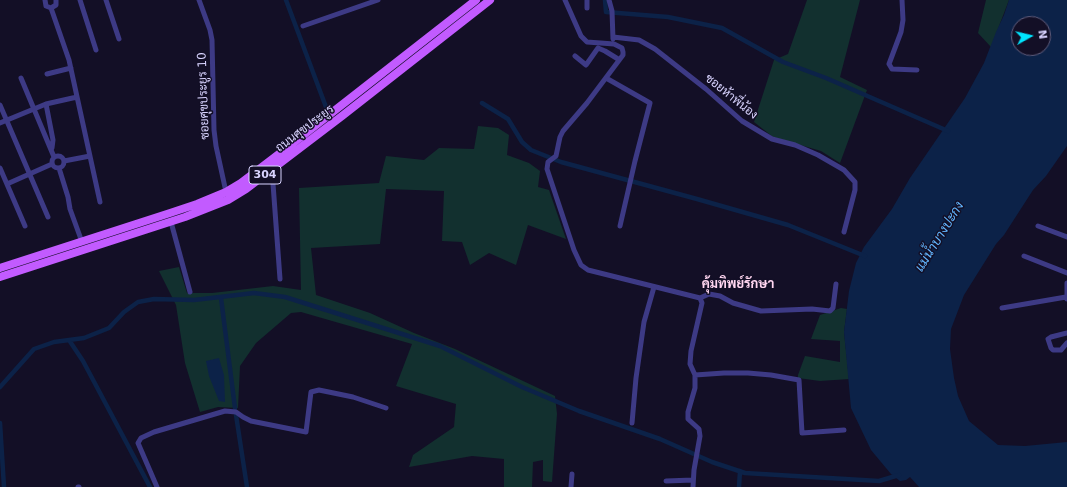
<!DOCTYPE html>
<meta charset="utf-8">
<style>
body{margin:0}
#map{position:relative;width:1067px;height:487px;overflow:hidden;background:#130f26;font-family:"DejaVu Sans",sans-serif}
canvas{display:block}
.north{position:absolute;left:1011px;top:16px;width:40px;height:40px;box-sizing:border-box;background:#130f26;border:1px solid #625e7d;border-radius:50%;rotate:82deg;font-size:11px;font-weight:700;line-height:16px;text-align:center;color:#d9d4ff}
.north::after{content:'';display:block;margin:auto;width:14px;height:18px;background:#00e5ff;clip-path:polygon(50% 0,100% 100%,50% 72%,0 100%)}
</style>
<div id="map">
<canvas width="1067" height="487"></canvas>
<div class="north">N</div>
</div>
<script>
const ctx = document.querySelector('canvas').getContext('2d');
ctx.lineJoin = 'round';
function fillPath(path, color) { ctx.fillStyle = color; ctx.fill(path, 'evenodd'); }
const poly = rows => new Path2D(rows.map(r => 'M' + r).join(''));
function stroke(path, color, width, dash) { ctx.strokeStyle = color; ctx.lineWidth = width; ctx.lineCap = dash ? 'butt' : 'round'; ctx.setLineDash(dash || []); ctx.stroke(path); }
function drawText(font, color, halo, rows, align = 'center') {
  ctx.font = font + ' "DejaVu Sans",Sarabun,sans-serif'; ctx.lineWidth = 3; ctx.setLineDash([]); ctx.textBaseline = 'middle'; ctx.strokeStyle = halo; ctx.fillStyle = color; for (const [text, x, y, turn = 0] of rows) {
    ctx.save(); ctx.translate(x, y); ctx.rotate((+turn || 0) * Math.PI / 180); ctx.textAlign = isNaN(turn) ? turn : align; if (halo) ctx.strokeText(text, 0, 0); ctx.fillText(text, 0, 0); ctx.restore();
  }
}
const green = poly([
 [807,0,860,0,840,77,867,90,840,163,821,151,773,137,754,122,774,60,788,54],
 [986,0,1009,0,991,47,978,33],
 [478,126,498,128,509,135,507,155,529,163,540,171,538,187,549,190,566,239,528,225,516,265,489,253,470,265,462,242,442,241,444,191,386,189,380,244,311,248,316,295,370,313,414,333,455,349,555,396,557,414,552,482,543,481,543,460,533,462,532,487,504,487,504,459,472,456,409,467,413,455,454,427,456,404,396,386,412,344,301,312,291,313,256,343,240,366,238,408,218,407,200,412,185,363,176,305,159,271,179,267,187,293,212,293,273,286,301,290,299,188,379,183,386,156,424,160,439,148,474,149],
 [841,308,847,309,844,332,849,379,820,381,798,378,798,375,805,356,840,362,840,341,811,339,820,315]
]);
const water = poly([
 [1009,0,1067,0,1067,146,1046,176,1033,190,1004,235,996,244,964,295,951,329,950,349,954,378,958,396,969,421,998,445,1025,446,1067,442,1067,487,919,487,910,477,906,480,900,481,891,474,871,450,851,408,844,332,849,291,856,263,864,247,892,209,910,178,965,98,984,63,996,32,1004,15],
 [1019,24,1043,24,1043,48,1019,48],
 [219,358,224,375,225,402,219,401,209,376,206,361]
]);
const canal = poly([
 [286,0,326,107],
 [605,0,606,12,668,17,722,28,783,62,826,78,948,131],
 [482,103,508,119,522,142,531,150,561,162,697,199,788,225,865,256],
 [221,298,235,408],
 [69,340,83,361,150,487],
 [0,387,34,349,54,342,84,338,109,328,124,312,138,302,154,299,194,300,254,293,285,297,440,346,522,387,579,411,660,439,712,462,745,473,879,481,899,475],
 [236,415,247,487],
 [0,423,4,487],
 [739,487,740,471]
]);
const minor = poly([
 [45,0,46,6,51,8,56,5,56,0],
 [80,0,96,50],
 [106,0,119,39],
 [199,0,210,30,212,40,214,130,216,146,226,192],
 [565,0,581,36,587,42,614,44,622,48,623,52,623,55,587,103,563,131,560,137,556,156,548,162,547,169,574,250,581,265,588,270,700,298,702,303,691,351,690,364,695,375,695,388,688,412,688,419,699,429,700,436,694,470,693,487],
 [609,0,612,11,613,39],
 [902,0,903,20,901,32,889,64,892,69,917,70],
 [51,8,69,60,100,202],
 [587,8,587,0],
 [303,26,378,0],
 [613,37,639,40,655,49,706,89,742,121,772,139,795,145,818,155,844,170,855,182,855,190,844,232],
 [575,56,586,65,598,48,605,51,618,59],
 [47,74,71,68],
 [21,78,54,157],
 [606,78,650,103,635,161,620,226],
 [46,104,53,140,52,148],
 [0,105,48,217],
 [0,123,46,104,77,97],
 '52 162a6 6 0 1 1 12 0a6 6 0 1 1-12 0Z',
 [64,161,90,156],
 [0,168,25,226],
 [59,168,68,197,70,209,82,242],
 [272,170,280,279],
 [7,184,52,164],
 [171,222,190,292],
 [1038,226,1067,237],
 [1024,256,1067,273],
 [700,298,709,294,720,296,733,303,761,311,812,309,830,311,833,308,836,284],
 [1067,299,1067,283],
 [1002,308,1066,297],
 [1067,333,1051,337,1048,339,1051,348,1053,350,1061,350,1067,343],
 [695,375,724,373,748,373,771,375,799,380,802,433,844,430],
 [632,423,636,378,644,322,654,287],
 [666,481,693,480],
 [78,487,79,487],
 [157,487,138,443,141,438,154,432,225,411,236,412,243,417,251,421,306,432,311,392,319,390,353,397,386,408],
 [571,487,572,474]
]);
const primary = poly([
 [0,268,170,213,197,204,226,192,241,183,279,154,476,0],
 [0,277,185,217,228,200,246,189,342,116,490,0]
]);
const shields = [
 [265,175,32]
];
const shieldNames = [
 ["304",265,175]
];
const streetNames = [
 ["ซอยศุขประยูร 10",204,96,-92],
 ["ซอยห้าพี่น้อง",731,97,39],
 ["ถนนศุขประยูร",305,129,-37]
];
const waterNames = [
 ["แม่น้ำบางปะกง",940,237,-58]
];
const neighbourhoodNames = [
 ["คุ้มทิพย์รักษา",738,285]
];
fillPath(green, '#12302f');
fillPath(water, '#0c2248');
stroke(canal, '#0c2248', 4.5);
stroke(minor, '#3d3a85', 5);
stroke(primary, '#c25bff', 8);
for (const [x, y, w] of shields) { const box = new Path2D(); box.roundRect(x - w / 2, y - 9, w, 18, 3); ctx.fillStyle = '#130f26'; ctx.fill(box); stroke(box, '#d9d4ff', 1); }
drawText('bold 11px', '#d9d4ff', null, shieldNames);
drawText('12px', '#d9d4ff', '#130f26', streetNames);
drawText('italic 13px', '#62b6ff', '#130f26', waterNames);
drawText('bold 13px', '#ffd6f0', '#130f26', neighbourhoodNames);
</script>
